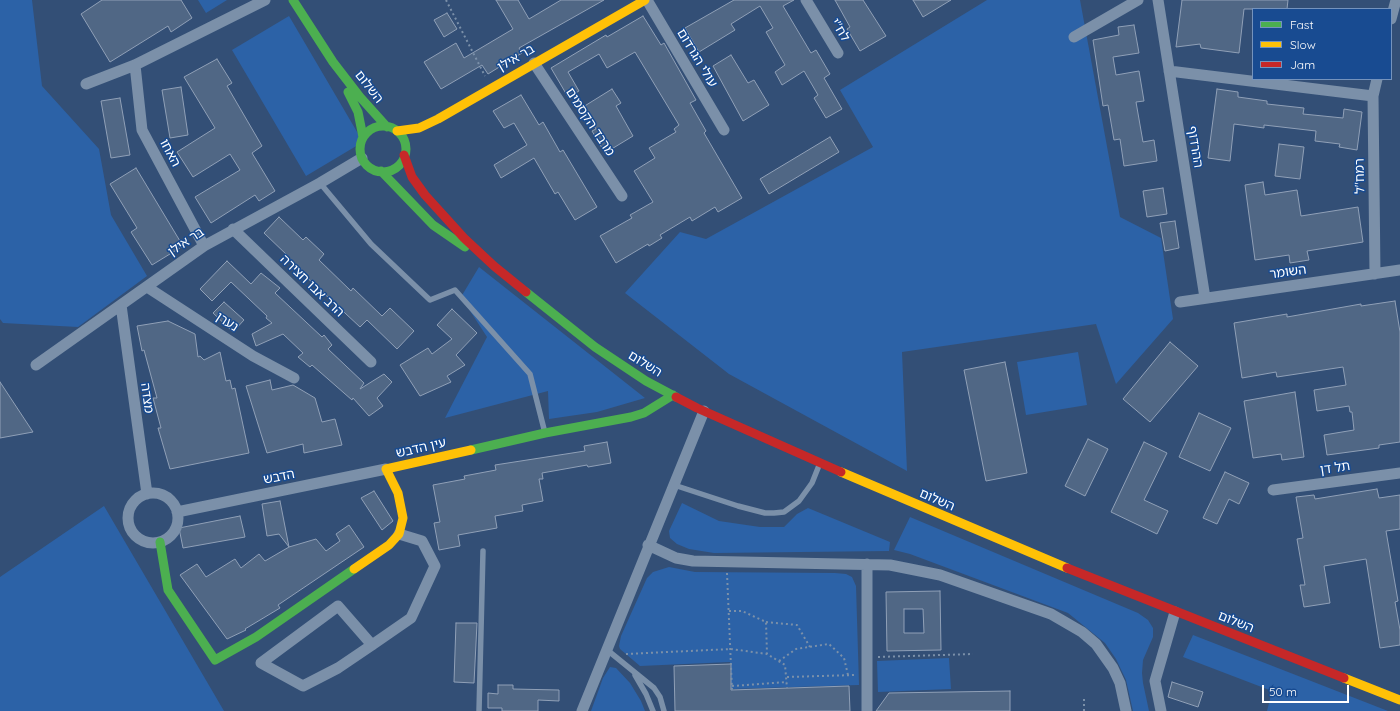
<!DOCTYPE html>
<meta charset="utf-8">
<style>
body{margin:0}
#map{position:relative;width:1400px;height:711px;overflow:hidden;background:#334f76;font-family:Quicksand,sans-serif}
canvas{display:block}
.legend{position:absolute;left:1252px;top:8px;width:140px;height:72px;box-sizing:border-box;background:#184b91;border:1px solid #7493bd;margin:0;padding:5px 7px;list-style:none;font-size:12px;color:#fff}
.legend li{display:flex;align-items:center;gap:8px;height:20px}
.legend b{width:20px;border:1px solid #7493bd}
.scale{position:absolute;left:1262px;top:685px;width:87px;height:18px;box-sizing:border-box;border:2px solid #fff;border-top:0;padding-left:5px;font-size:12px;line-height:14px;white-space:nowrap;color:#fff;-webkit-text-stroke:3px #184b91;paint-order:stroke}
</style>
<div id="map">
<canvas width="1400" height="711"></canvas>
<ul class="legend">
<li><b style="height:5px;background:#4caf50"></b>Fast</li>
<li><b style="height:5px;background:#ffc107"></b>Slow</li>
<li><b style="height:5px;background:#c62828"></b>Jam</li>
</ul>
<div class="scale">50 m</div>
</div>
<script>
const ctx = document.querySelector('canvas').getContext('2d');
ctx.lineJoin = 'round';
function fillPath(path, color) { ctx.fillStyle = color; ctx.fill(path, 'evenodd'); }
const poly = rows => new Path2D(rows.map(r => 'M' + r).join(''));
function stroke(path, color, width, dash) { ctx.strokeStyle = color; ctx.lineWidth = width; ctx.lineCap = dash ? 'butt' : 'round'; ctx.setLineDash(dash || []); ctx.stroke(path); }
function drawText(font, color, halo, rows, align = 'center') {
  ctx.font = font + ' Quicksand,"Noto Sans Hebrew",sans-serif'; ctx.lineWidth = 3; ctx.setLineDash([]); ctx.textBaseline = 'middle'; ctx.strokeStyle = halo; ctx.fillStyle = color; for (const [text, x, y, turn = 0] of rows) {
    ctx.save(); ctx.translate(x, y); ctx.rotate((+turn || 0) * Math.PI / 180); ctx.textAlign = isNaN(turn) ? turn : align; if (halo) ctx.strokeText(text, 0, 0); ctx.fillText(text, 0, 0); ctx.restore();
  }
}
const green = poly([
 [0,0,32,0,42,86,99,149,111,215,147,276,78,327,3,323,0,319],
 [198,0,227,0,206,13],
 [987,0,1080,0,1120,217,1161,238,1173,319,1116,384,1096,324,902,352,907,471,729,374,625,293,680,232,706,239,873,147,840,90],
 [289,16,363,142,306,176,232,50],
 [479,267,645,398,597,412,549,419,548,391,445,418,487,337,461,297],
 [1078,352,1087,405,1026,415,1017,362],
 [682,503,719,521,760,527,784,527,797,514,808,508,890,542,889,551,714,553,689,549,677,544,670,538,669,531],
 [104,506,224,711,0,711,0,577],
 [910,517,1138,613,1148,620,1153,628,1153,637,1143,660,1142,673,1143,683,1149,711,1133,711,1126,680,1116,659,1105,643,1068,613,910,554,894,550],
 [669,567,695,572,835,573,846,574,852,577,856,586,859,685,731,689,730,662,640,666,620,649,619,646,621,636,647,578,653,572],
 [1193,635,1306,679,1388,711,1267,711,1272,691,1183,657],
 [949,658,951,689,878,692,877,661],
 [610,667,616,668,630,683,641,701,645,711,591,711,603,678]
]);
const building = poly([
 [102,0,181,0,192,18,171,32,168,26,110,62,81,14,102,0],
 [496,0,518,0,529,19,561,0,604,0,519,48,522,53,488,74,482,65,441,89,424,62,456,43,464,58,513,29,496,0],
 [734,0,794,0,783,6,811,53,816,50,830,74,824,78,842,109,826,118,814,98,818,95,804,71,782,85,775,72,785,65,766,32,773,28,760,6,731,24,735,30,699,52,685,28,734,0],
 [835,0,863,0,886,36,860,51,847,29,850,27,835,0],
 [913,0,951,0,923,17,913,0],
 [1182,0,1288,0,1287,9,1244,9,1239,53,1201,48,1200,44,1176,47,1182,0],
 [447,13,457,29,444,37,434,20,447,13],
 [643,16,661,45,664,43,696,100,690,103,706,131,704,133,742,198,718,212,715,207,692,221,690,217,660,235,662,238,649,246,648,244,616,263,600,236,632,218,630,215,653,202,634,171,655,158,649,148,676,132,674,129,679,125,635,52,607,68,599,54,568,72,579,91,568,97,551,68,606,35,607,37,643,16],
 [1134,25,1139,53,1113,57,1116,75,1139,71,1144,101,1136,102,1143,142,1154,140,1157,161,1124,166,1120,139,1114,140,1108,105,1103,106,1093,40,1119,35,1118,27,1134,25],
 [731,55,748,83,754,80,769,105,743,121,713,66,731,55],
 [217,59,232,83,227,86,262,146,252,153,275,191,259,201,255,195,211,223,195,197,240,170,230,154,193,177,177,152,215,128,184,77,217,59],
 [181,87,188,135,170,138,162,90,181,87],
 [612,89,621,103,616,106,633,136,605,153,592,131,596,129,583,107,612,89],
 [1217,89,1238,92,1238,97,1267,101,1267,104,1304,108,1303,114,1343,118,1344,109,1362,112,1357,150,1339,147,1340,144,1315,141,1316,131,1264,125,1264,128,1234,124,1230,161,1208,158,1217,89],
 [521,95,539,125,543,122,560,152,563,150,597,207,575,220,558,192,555,194,534,158,501,178,494,165,527,145,514,123,504,128,493,111,521,95],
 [120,98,130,155,111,158,101,101,120,98],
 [830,137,839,152,769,194,760,179,830,137],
 [1279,144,1304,147,1300,179,1275,176,1279,144],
 [136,168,183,246,152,265,131,232,137,228,110,184,136,168],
 [1263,182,1265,195,1297,190,1301,216,1358,207,1363,242,1307,251,1309,260,1290,263,1289,255,1255,260,1245,185,1263,182],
 [1163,188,1167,214,1147,217,1143,191,1163,188],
 [279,217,303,240,306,237,324,254,319,260,351,291,353,288,382,316,390,308,414,331,397,349,367,320,360,327,286,258,288,256,264,233,279,217],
 [1175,221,1179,248,1165,251,1160,223,1175,221],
 [227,261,251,284,261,273,280,288,275,293,322,337,324,335,332,345,328,349,364,383,360,389,384,374,392,382,377,398,383,406,369,416,353,398,352,400,312,365,310,367,298,357,303,353,283,334,256,346,252,334,272,323,266,318,267,316,231,282,212,301,200,289,227,261],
 [1395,301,1400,332,1400,442,1379,445,1379,448,1327,455,1324,435,1354,430,1352,412,1350,412,1349,406,1317,411,1314,390,1346,385,1343,367,1277,377,1276,372,1242,378,1234,323,1287,314,1287,317,1361,304,1361,306,1395,301],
 [224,302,244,320,233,332,213,313,224,302],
 [452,309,477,333,456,355,465,365,447,376,451,382,420,396,400,365,428,348,432,354,452,339,437,325,452,309],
 [168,321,195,334,198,357,200,356,204,360,220,352,226,381,230,380,232,389,235,388,249,453,170,469,158,428,161,428,153,398,157,398,144,350,142,351,137,326,168,321],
 [1170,342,1198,366,1150,422,1123,399,1170,342],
 [1005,362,1027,473,986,481,964,370,1005,362],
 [270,380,272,390,293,385,315,398,322,422,335,419,342,445,304,453,303,444,267,453,246,386,270,380],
 [0,382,33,432,0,438,0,382],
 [1295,392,1304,457,1282,460,1281,454,1253,458,1244,401,1295,392],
 [1199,413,1231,428,1210,471,1179,457,1199,413],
 [1088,439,1108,449,1085,496,1065,486,1088,439],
 [607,442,611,463,588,467,587,465,542,473,543,479,539,479,543,501,522,505,523,511,495,516,497,528,458,535,460,546,439,550,434,523,440,522,433,485,465,479,464,476,496,470,495,465,585,451,584,446,607,442],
 [1144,442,1167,453,1144,500,1168,511,1157,534,1111,512,1144,442],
 [1225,472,1249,483,1239,504,1229,499,1217,524,1203,518,1225,472],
 [1377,489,1379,498,1400,495,1400,529,1386,531,1398,601,1395,602,1400,630,1400,645,1380,648,1366,559,1324,566,1330,603,1304,607,1300,585,1305,585,1297,539,1303,538,1296,497,1314,495,1315,499,1377,489],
 [374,491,393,521,382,530,361,498,374,491],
 [280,501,289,547,316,539,326,551,340,541,336,534,349,525,364,547,278,605,280,608,245,629,246,630,227,639,180,575,197,564,206,577,235,559,241,568,259,554,265,561,289,547,279,534,267,536,262,504,280,501],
 [240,516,245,537,183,548,179,528,240,516],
 [940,591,941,650,887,651,886,592,940,591],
 [904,609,923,609,924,633,904,633,904,609],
 [456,623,477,623,474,683,454,682,456,623],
 [731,664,731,690,849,686,850,711,675,711,674,666,731,664],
 [1172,682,1203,692,1198,707,1168,697,1172,682],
 [498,685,513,685,513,689,559,690,559,701,538,700,538,711,502,711,502,708,488,708,488,693,498,694,498,685],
 [1010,691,1010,711,876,711,889,693,1010,691]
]);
const path = poly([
 [446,0,485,76],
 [727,573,732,690],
 [729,611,742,611,766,622,767,654],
 [766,622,797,625,810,647],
 [626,654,731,649,767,654,785,665,787,688],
 [878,657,973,654],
 [779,661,796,649,829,644,844,658,848,675],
 [787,677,855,675],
 [732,686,787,682],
 [1084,711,1084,699]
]);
const lane = poly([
 [320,183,371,244,430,300,455,290,530,374,545,433],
 [674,485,738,506,765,513,774,513,784,512,799,501,812,483,820,463],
 [606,649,654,688,660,697,664,711],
 [635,675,646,694,653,711],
 [479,711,483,551]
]);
const street = poly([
 [647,0,724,130],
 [806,0,838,53],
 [1158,0,1205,298],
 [1391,19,1396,0],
 [1074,37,1138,0],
 [534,63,622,196],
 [135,65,142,130,204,246],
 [1169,71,1373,96],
 [86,84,135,65,265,0],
 [233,229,371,362],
 [1375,274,1373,96,1377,79],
 [147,287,253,356,294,378],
 [1180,302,1400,270],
 [121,305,147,494],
 [36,365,204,246,320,183,362,158],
 [1273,490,1400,473],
 '128 518a25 25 0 1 1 50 0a25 25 0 1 1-50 0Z',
 [177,512,386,469],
 [648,545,676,558,693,561,890,565,940,575,1051,614,1082,632,1096,644,1113,668,1120,683,1126,711],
 [867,564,867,711],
 [372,645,338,606,261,663,303,686,338,668,372,645,411,618,435,566,422,541,399,534],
 [582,711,704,411],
 [1161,711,1155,681,1175,612]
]);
const fast = poly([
 [293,0,333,62,360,97,387,127],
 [348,92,358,112,363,137],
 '360 149a23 23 0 1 1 46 0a23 23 0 1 1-46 0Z',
 [381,171,433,225,465,247],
 [526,292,595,347,646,381,676,397],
 [471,450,545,433,631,417,644,413,673,395],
 [160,542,168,590,215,660,256,637,354,569]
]);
const slow = poly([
 [397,131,419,128,438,119,645,0],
 [841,472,1067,568],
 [354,569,389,545,399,534,403,518,398,493,386,469,471,450],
 [1344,678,1400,700]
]);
const jam = poly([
 [404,155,412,177,425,195,464,238,494,266,526,292],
 [676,397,697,408,841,472],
 [1067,568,1344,678]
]);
const streetNames = [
 ["לח\"י",840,30,59],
 ["בר אילן",516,58,-30],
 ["עולי הגרדום",697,58,59],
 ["השלום",369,87,52],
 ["מרבד הקסמים",590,122,57],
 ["ההרדוף",1195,147,81],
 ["האחו",170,153,62],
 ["רמח\"ל",1360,176,-91],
 ["בר אילן",186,242,-34],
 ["השומר",1288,272,-8],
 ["הרב אבו חצירה",312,286,44],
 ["נערן",227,322,33],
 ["השלום",645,364,32],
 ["מצדה",147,398,82],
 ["עין הדבש",421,448,-13],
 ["תל דן",1335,468,-8],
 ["הדבש",279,477,-11],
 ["השלום",937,500,23],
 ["השלום",1236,622,22]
];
fillPath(green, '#2c62a7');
fillPath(building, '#506785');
stroke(building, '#90a0b7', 1);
stroke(path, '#7b90a9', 2, [2, 3]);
stroke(lane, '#7b90a9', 5.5);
stroke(street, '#7b90a9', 11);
stroke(fast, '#4caf50', 9);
stroke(slow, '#ffc107', 9);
stroke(jam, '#c62828', 9);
drawText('13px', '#fff', '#184b91', streetNames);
</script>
